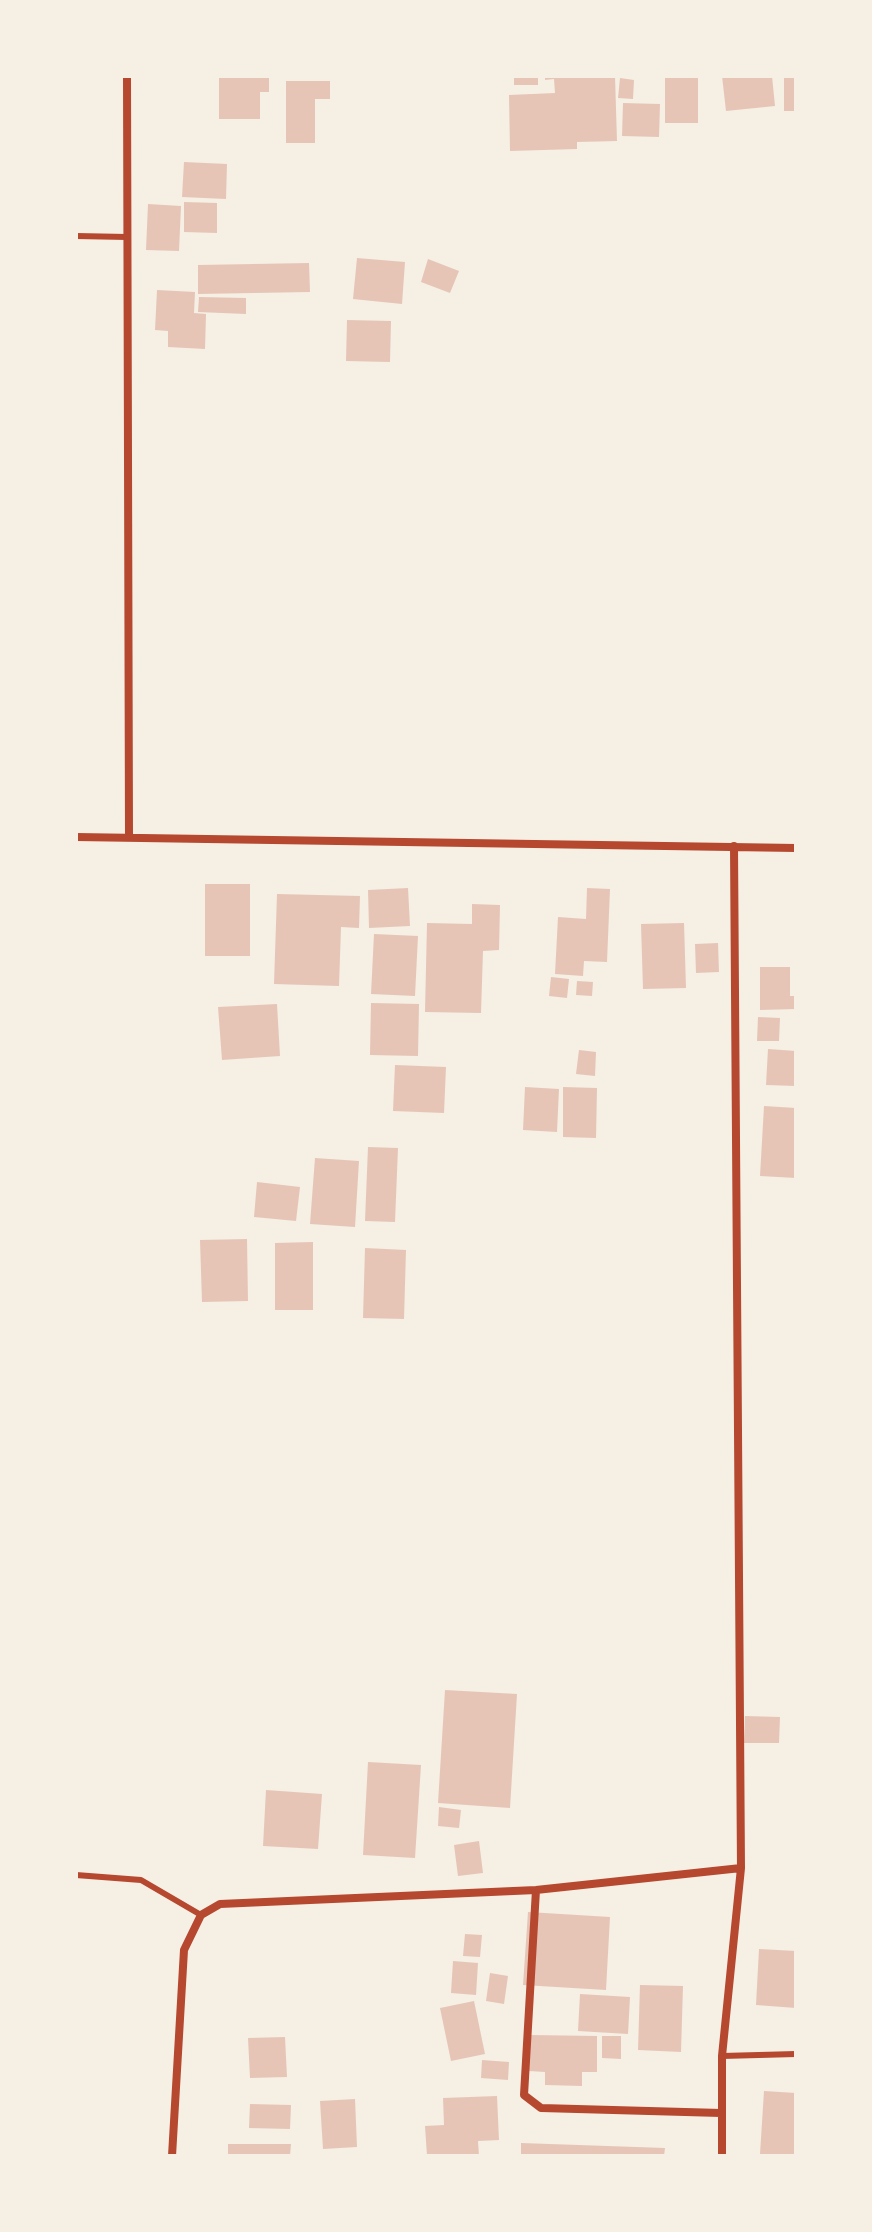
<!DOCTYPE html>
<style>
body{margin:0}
#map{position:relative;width:872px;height:2232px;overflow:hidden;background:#f6efe4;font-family:Quicksand,sans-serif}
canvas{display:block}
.frame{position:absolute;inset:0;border:78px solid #f6efe4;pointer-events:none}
</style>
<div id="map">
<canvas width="872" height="2232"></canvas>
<div class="frame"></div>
</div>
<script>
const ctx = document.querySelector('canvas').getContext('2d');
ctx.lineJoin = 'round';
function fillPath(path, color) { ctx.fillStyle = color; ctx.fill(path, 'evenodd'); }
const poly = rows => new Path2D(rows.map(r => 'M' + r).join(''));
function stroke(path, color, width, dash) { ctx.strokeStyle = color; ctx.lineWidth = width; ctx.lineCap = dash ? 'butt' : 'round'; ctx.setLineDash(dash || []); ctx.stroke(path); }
const building = poly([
 [219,76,269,76,269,92,260,92,260,119,219,119],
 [514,76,538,76,538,85,514,85],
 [545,76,615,76,617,141,577,142,577,149,510,151,509,95,555,93,554,79,545,80],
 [665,76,698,76,698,123,665,123],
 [722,76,772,76,775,106,726,111],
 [784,77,796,77,796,111,784,111],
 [620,78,634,80,633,99,618,98],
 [286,81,330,81,330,99,315,99,315,143,286,143],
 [623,103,660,104,659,137,622,136],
 [184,162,227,164,226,199,182,197],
 [184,202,217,203,217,233,184,232],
 [148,204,181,206,179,251,146,250],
 [357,258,405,262,402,304,353,299],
 [428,259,459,271,450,293,421,282],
 [309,263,310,292,198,294,198,265],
 [157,290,195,292,194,313,206,314,205,349,168,347,168,331,155,330],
 [199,297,246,298,246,314,198,312],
 [347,320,391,321,390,362,346,361],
 [205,884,250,884,250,956,205,956],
 [408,888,410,926,369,928,368,890],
 [587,888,610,889,607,962,584,961,583,976,555,974,558,917,586,919],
 [277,894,360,896,359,928,341,927,339,986,274,984],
 [472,904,500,905,499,950,483,951,481,1013,425,1012,427,923,472,924],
 [684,923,686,988,643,989,641,924],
 [374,934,418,936,415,996,371,994],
 [718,943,719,972,696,973,695,944],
 [760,967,790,967,790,996,796,996,796,1009,760,1010],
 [551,977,569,979,567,998,549,996],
 [577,981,593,982,592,996,576,995],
 [371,1003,419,1004,418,1056,370,1055],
 [277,1004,280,1056,222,1060,218,1007],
 [758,1017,780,1018,779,1041,757,1041],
 [768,1049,796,1051,796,1086,766,1085],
 [579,1050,596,1052,595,1076,576,1074],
 [395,1065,446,1067,444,1113,393,1111],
 [525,1087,559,1089,557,1132,523,1130],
 [563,1087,597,1088,596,1138,563,1137],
 [764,1106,796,1108,796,1178,760,1176],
 [368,1147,398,1148,395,1222,365,1221],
 [315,1158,359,1161,355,1227,310,1224],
 [257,1182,300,1187,296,1221,254,1217],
 [247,1239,248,1301,202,1302,200,1240],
 [313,1242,313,1310,275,1310,275,1243],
 [365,1248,406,1250,404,1319,363,1318],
 [445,1690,517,1694,510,1808,438,1803],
 [745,1716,780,1717,779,1743,744,1743],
 [368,1762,421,1765,415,1858,363,1855],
 [266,1790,322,1794,318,1849,263,1846],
 [439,1807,461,1810,459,1828,438,1826],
 [479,1841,483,1873,458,1876,454,1845],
 [528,1912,610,1917,606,1990,523,1985],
 [465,1934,482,1935,480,1957,463,1956],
 [759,1949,796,1951,796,2008,756,2005],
 [453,1961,478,1963,476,1995,451,1993],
 [490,1973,508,1976,504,2004,486,2001],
 [640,1985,683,1986,681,2052,638,2050],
 [580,1994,630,1997,628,2034,578,2031],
 [474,2001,485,2054,451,2061,440,2008],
 [530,2035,597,2036,597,2072,582,2072,582,2086,545,2085,545,2072,529,2071],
 [602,2036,621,2036,621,2059,602,2058],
 [285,2037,287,2077,250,2078,248,2038],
 [482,2060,509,2062,508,2080,481,2078],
 [764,2091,796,2093,796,2156,760,2154],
 [497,2096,499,2140,478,2141,479,2156,427,2156,425,2126,444,2125,443,2098],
 [355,2099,357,2147,323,2149,320,2101],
 [250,2104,291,2105,290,2129,249,2128],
 [521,2143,665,2148,664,2156,521,2156],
 [228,2144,291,2144,290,2156,228,2156]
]);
const service = poly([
 [76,236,127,237],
 [76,1875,141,1880,201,1915],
 [722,2056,796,2054]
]);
const minor = poly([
 [127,76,129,837],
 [76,837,796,848],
 [536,1890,524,2095,541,2108,721,2113],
 [172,2156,184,1950,201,1915,220,1904,536,1890,741,1868],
 [722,2156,722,2056,741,1868,734,846]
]);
fillPath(building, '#e6c5b7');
stroke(service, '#b5482f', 6);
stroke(minor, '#b5482f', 8);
</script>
